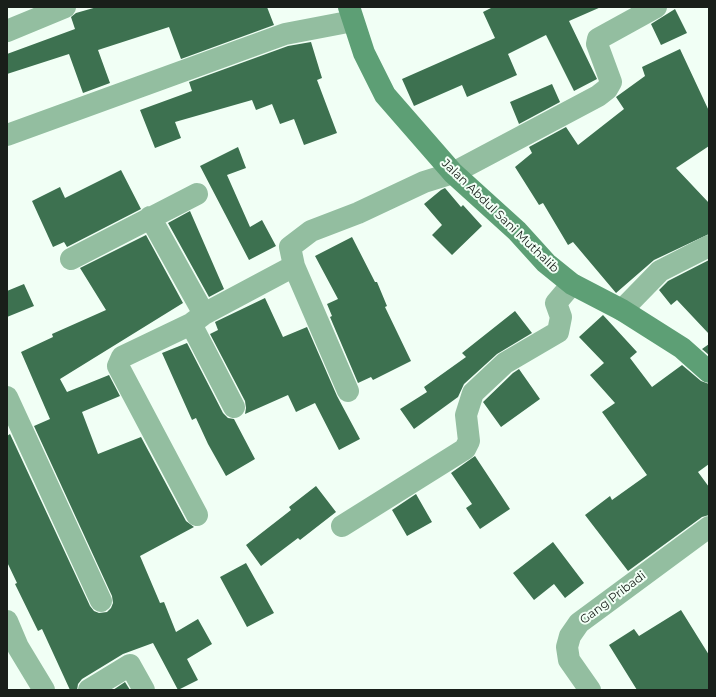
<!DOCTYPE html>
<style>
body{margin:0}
#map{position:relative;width:716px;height:697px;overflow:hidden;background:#f1fff5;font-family:Montserrat,sans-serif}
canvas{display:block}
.frame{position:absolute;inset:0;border:8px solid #191f1a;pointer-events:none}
</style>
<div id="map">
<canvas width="716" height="697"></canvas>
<div class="frame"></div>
</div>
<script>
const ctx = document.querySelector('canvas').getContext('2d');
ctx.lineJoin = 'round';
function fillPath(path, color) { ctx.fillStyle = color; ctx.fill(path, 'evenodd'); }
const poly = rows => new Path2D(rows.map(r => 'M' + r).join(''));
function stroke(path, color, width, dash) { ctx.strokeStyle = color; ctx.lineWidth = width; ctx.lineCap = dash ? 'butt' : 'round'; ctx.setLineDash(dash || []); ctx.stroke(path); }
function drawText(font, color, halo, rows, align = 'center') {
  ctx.font = font + ' Montserrat,sans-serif'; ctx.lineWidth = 4; ctx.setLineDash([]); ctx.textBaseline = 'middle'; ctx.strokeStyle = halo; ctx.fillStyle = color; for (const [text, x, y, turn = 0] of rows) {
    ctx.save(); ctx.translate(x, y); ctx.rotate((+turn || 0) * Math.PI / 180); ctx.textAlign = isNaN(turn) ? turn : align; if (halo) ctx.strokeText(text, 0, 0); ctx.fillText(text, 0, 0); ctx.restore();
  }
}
const building = poly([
 [97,7,267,7,274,25,181,59,169,27,98,50,110,83,83,93,69,54,7,74,7,54,75,29,71,17,76,13],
 [493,7,601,7,569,21,597,79,574,91,546,35,508,54,517,75,467,97,462,85,414,106,402,79,495,38,483,12],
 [675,9,687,33,661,45,651,24],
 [311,42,322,78,317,80,337,133,304,145,294,119,280,124,272,104,256,110,252,100,175,122,181,138,155,148,140,110,192,91,189,82,288,46],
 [680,49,709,111,709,146,676,168,709,203,709,234,654,260,616,293,573,242,568,245,543,203,539,205,515,167,532,153,529,147,566,127,578,145,624,109,616,97,645,76,642,67],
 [552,84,560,102,519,124,510,102],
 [238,147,246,168,227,175,250,227,262,220,276,246,249,260,200,166],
 [121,170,141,209,67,247,64,242,53,247,32,201,60,187,65,198],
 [445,188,461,207,463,205,482,226,452,255,432,235,442,225,424,204,441,190],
 [190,211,224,289,209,297,168,223],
 [146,235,183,303,60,379,67,392,109,375,120,396,82,412,98,454,141,437,186,521,194,527,140,556,160,603,164,602,176,632,198,619,212,644,187,659,198,680,178,690,153,643,123,654,82,679,78,684,77,690,70,690,42,629,38,631,15,584,17,583,7,562,7,436,10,434,90,606,94,611,99,613,107,612,111,608,113,603,112,596,34,426,50,419,21,352,53,337,52,334,106,310,80,268],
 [352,237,375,282,377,282,387,306,385,307,411,361,373,380,371,377,358,383,330,317,332,316,327,304,338,299,315,256],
 [709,260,709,334,677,300,671,305,659,290,668,281],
 [24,284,34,306,7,317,7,291],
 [265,298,283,337,307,327,337,396,360,439,339,450,315,403,296,412,288,395,245,414,246,408,245,401,210,334,218,330,215,322],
 [515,311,532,333,497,354,464,384,458,397,414,429,400,409,427,392,424,387,466,357,462,353],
 [603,315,637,352,630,358,652,387,682,365,701,381,709,384,709,464,698,472,709,487,709,515,702,517,628,571,585,515,610,496,612,500,647,475,602,412,615,403,590,375,604,363,579,337],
 [187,343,223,413,228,418,234,419,255,459,226,476,208,444,196,418,192,420,162,353],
 [709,344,709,355,702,349],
 [519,369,540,399,501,427,483,402,513,373],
 [475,456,510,509,480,529,466,508,472,504,451,473],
 [316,486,336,512,300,540,298,538,261,566,246,545,291,510,289,507],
 [416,494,432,522,407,536,392,510],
 [553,542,584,583,565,598,554,584,534,600,513,573],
 [246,563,274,613,247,627,220,577],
 [681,610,709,655,709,690,637,690,609,645,634,629,639,636],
 [125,682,130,690,113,690]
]);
const street = poly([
 [7,31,65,7],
 [7,135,285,34,353,21],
 [150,217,204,314],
 [71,259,197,194],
 [294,266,348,391],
 [622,310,660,271,709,246],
 [191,324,234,407],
 [7,397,101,601],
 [197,515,118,366,122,357,191,324,204,314,294,266,290,247,311,231,358,213,424,182,453,173,598,96,607,89,611,82,597,44,598,39,656,7],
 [342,526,465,449,469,441,466,415,473,393,505,363,558,332,561,317,556,303,572,284],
 [7,621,18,647,44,690],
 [89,690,130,665,144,690],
 [590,690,569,660,567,647,570,636,579,623,709,527]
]);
const secondary = poly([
 [349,7,364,53,385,95,453,173,517,231,546,263,572,284,622,310,682,348,709,372]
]);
const streetNames = [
 ["Jalan Abdul Sani Muthalib",500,216,44],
 ["Gang Pribadi",613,598,-37]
];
fillPath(building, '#3d7150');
stroke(street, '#93bea0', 22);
stroke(secondary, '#5d9f75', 22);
drawText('12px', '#191f1a', '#f1fff5', streetNames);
</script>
